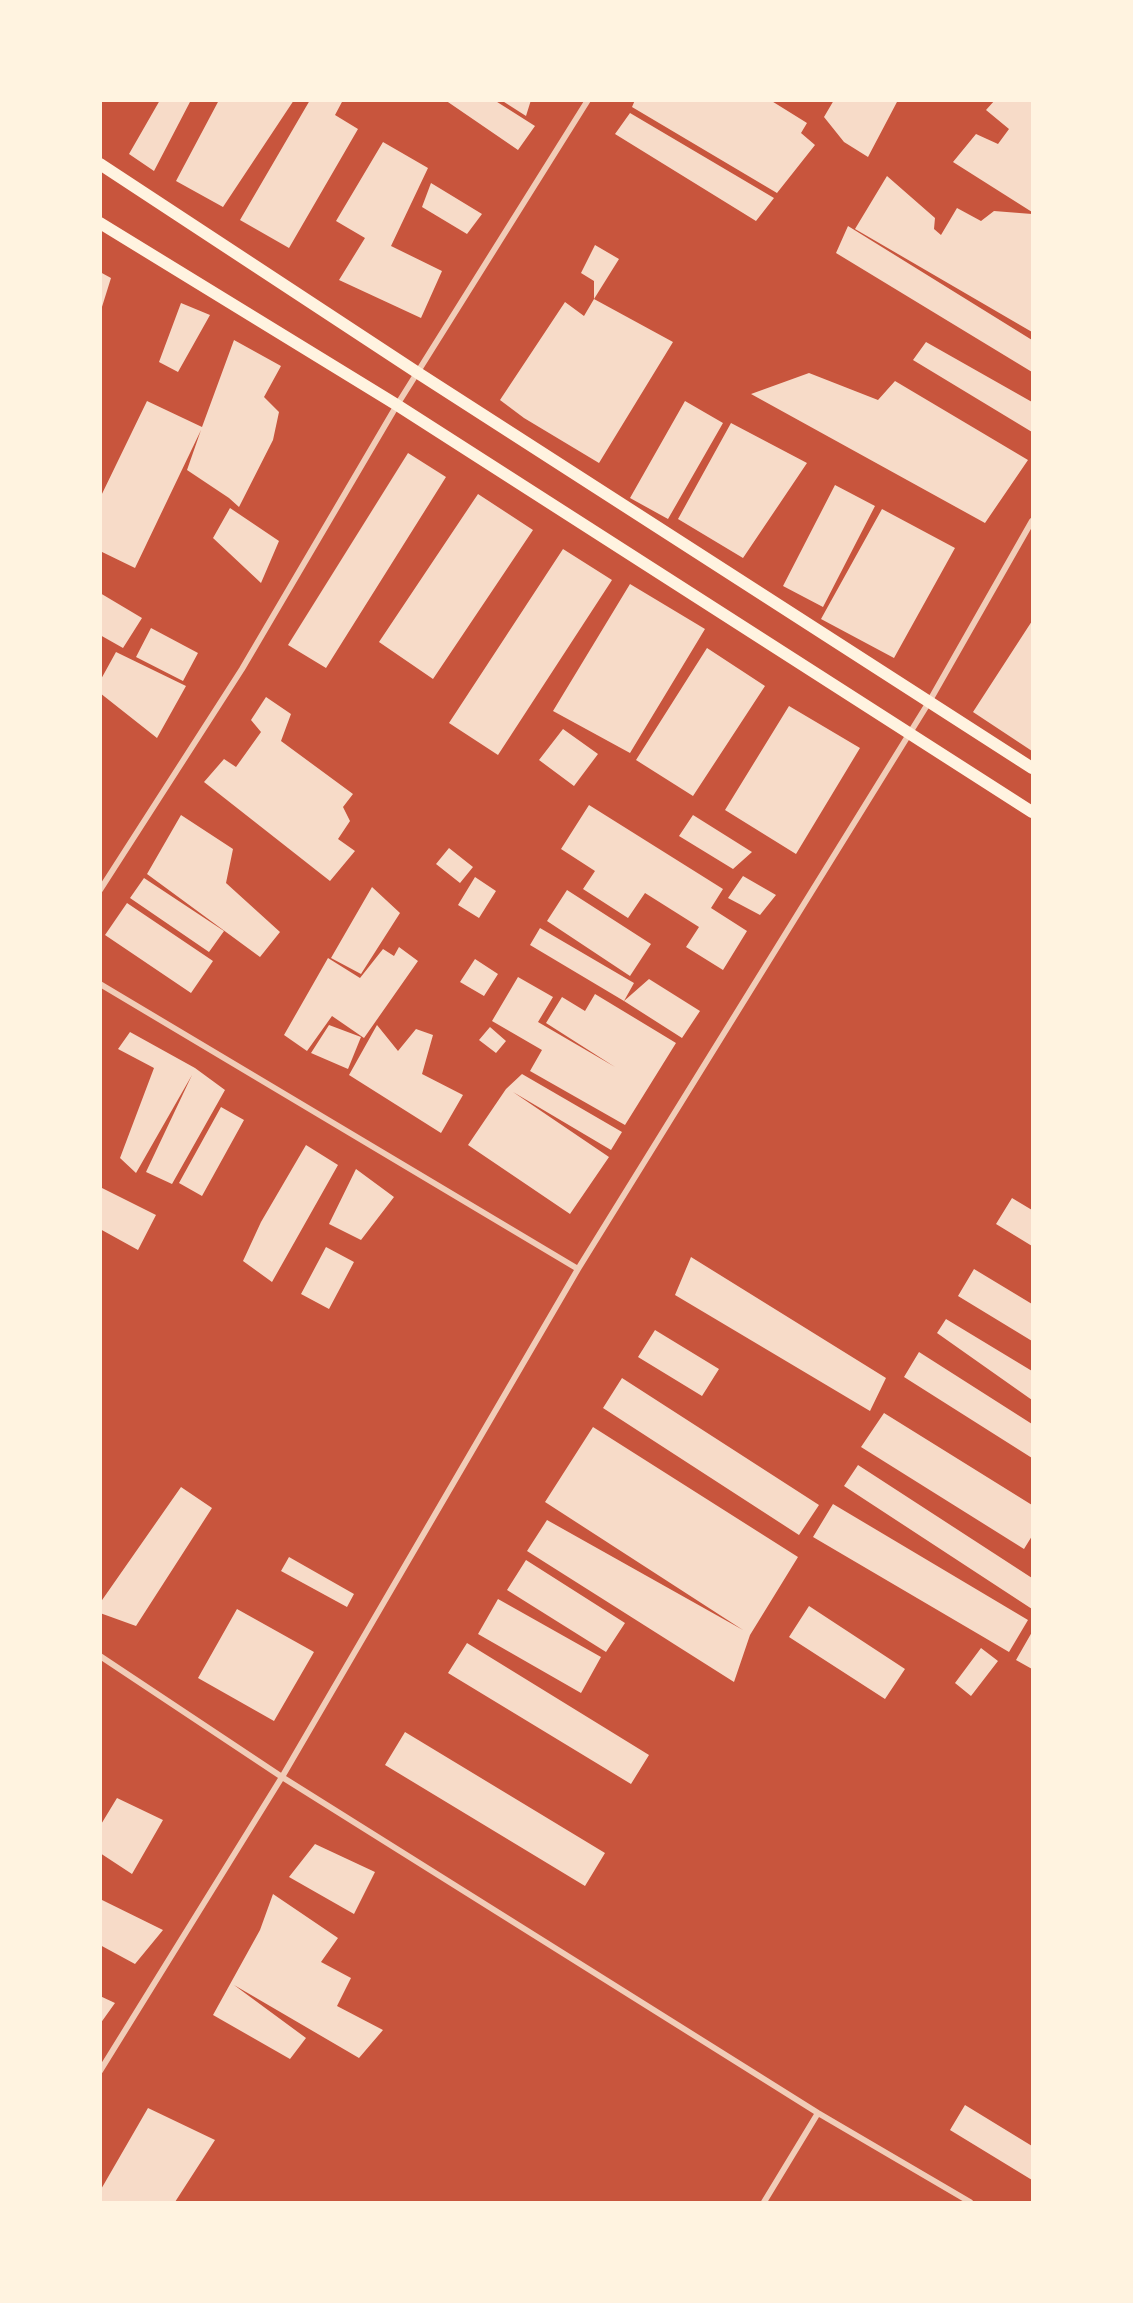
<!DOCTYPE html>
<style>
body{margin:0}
#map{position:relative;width:1133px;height:2303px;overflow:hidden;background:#c8553d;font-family:Figtree,sans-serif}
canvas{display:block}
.frame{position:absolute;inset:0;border:102px solid #fff3e0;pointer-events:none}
</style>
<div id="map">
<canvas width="1133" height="2303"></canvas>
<div class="frame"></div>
</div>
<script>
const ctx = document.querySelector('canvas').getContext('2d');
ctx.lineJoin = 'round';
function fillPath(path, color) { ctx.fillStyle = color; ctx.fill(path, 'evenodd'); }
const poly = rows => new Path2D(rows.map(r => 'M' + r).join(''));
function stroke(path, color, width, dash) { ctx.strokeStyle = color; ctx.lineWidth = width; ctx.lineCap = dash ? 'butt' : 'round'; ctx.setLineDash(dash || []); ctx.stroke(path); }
const building = poly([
 [160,100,191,100,154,171,129,154],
 [219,100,294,100,223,207,176,181],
 [310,100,343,100,335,115,358,129,289,248,240,220],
 [445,100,494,100,535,126,518,150],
 [501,100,531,100,526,116],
 [635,100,770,100,807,123,801,133,815,145,777,193,632,107],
 [834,100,898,100,868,157,844,142,824,117],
 [995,100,1032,100,1032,212,953,162,976,134,998,144,1009,129,986,110],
 [630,113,774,198,756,221,615,134],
 [383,142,428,168,391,246,442,271,421,318,339,280,365,238,336,221],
 [887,176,935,218,934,229,941,235,957,208,981,221,994,211,1032,214,1032,332,855,229],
 [431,183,482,214,467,234,422,207],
 [848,226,1032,340,1032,372,836,253],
 [595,245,619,259,594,299,594,281,581,273],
 [100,272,111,278,101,310,100,310],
 [594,299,673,342,599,463,524,418,500,400,565,302,584,316],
 [181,303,210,315,178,372,159,362],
 [234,340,281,366,264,397,279,412,273,440,239,507,229,498,187,470,201,430,135,568,100,551,100,498,147,401,202,427],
 [926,342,1032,402,1032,432,913,360],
 [809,373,878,400,895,381,1028,460,985,523,751,394],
 [685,401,723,423,668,519,630,498],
 [731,423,807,463,743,558,678,519],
 [408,453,446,477,326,668,288,645],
 [835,485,875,506,823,607,783,586],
 [478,494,533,530,433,679,379,642],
 [230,508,279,541,261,583,213,538],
 [882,509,955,548,894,658,821,619],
 [563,549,612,580,498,755,449,723],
 [630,584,705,629,630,753,553,711],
 [100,593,142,618,123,648,100,635],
 [1032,621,1032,751,973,712],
 [151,628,198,653,183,681,136,657],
 [707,648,765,686,693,796,636,760],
 [116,652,186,686,157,738,100,693,100,681],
 [266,697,291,714,281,741,353,794,343,807,350,821,338,839,355,851,330,881,204,782,224,759,236,767,261,732,251,720],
 [789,706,860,748,796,854,725,810],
 [563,729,598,754,574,786,539,760],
 [589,805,723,889,711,908,747,931,723,970,686,947,699,927,645,893,628,918,583,889,595,871,561,849],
 [181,815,233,849,226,883,280,932,260,957,147,874],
 [693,815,752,852,733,869,679,836],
 [449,848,473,867,460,883,436,864],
 [743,876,776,895,760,915,728,898],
 [475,877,496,891,479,918,458,905],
 [144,878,224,931,209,952,130,898],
 [372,887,400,913,361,974,331,958],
 [567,890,651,944,630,976,547,921],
 [127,903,213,961,191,993,105,935],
 [540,928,634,983,624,1001,649,979,700,1011,682,1038,624,1001,530,945],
 [399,947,418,961,364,1038,332,1016,307,1051,284,1035,328,958,360,978,383,949,394,956],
 [475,959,498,974,484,996,460,982],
 [518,977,553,997,538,1022,615,1067,546,1023,562,997,585,1011,595,994,676,1043,625,1125,530,1071,542,1050,492,1021],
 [329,1025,361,1037,348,1069,311,1053],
 [377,1025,398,1051,416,1029,433,1035,422,1074,463,1095,441,1133,349,1075],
 [490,1027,506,1041,496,1053,479,1040],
 [130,1032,195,1068,225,1090,172,1184,146,1172,192,1075,136,1173,120,1158,154,1068,118,1049],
 [522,1074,622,1132,611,1150,513,1092,609,1157,570,1214,468,1145,506,1089],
 [221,1107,244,1120,202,1196,179,1183],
 [306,1145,338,1165,272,1282,243,1261,261,1222],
 [356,1169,394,1197,361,1240,329,1224],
 [100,1187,156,1215,138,1250,100,1229],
 [1012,1198,1032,1210,1032,1246,996,1224],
 [326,1247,354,1262,329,1309,301,1294],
 [691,1257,886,1378,870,1411,675,1295],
 [974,1269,1032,1304,1032,1341,958,1296],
 [946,1319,1032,1371,1032,1400,937,1333],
 [655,1330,719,1369,702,1396,638,1357],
 [919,1352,1032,1424,1032,1458,904,1377],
 [622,1378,819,1505,799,1535,603,1408],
 [884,1413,1032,1505,1032,1536,1024,1549,861,1447],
 [593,1427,798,1557,750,1635,734,1682,527,1551,547,1520,743,1630,545,1502],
 [858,1465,1032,1578,1032,1609,844,1486],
 [181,1487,212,1508,136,1626,100,1613,100,1603],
 [833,1504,1028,1620,1009,1652,813,1537],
 [289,1557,354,1594,347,1607,281,1571],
 [526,1560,625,1623,606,1652,507,1590],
 [498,1599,601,1657,581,1693,478,1634],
 [809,1606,905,1669,885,1699,789,1637],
 [237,1609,314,1652,274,1721,198,1678],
 [1032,1632,1032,1669,1016,1660],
 [467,1643,649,1755,631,1784,448,1673],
 [981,1648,998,1661,971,1696,955,1683],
 [405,1732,605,1853,585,1886,385,1765],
 [117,1798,163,1820,132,1874,100,1853,100,1826],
 [315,1844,375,1872,354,1914,289,1877],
 [273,1894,338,1938,321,1962,351,1978,337,2006,383,2030,359,2058,234,1985,306,2038,290,2059,213,2015,260,1930],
 [100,1899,163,1930,135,1964,100,1945],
 [100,1996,115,2003,100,2024],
 [965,2105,1032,2146,1032,2180,950,2130],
 [148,2108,215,2140,175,2202,100,2202,100,2191]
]);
const minor = poly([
 [100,890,242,669,397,405,588,100],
 [100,984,578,1269],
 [100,1656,282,1777,818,2113,970,2202],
 [100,2071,282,1777,578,1269,929,702,1032,521],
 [764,2202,818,2113]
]);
const secondary = poly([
 [100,164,418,373,1032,768],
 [100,223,397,405,1032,812]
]);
fillPath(building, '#f7dbc8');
stroke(minor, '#f1ccb7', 6);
stroke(secondary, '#fff3e0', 12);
</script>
